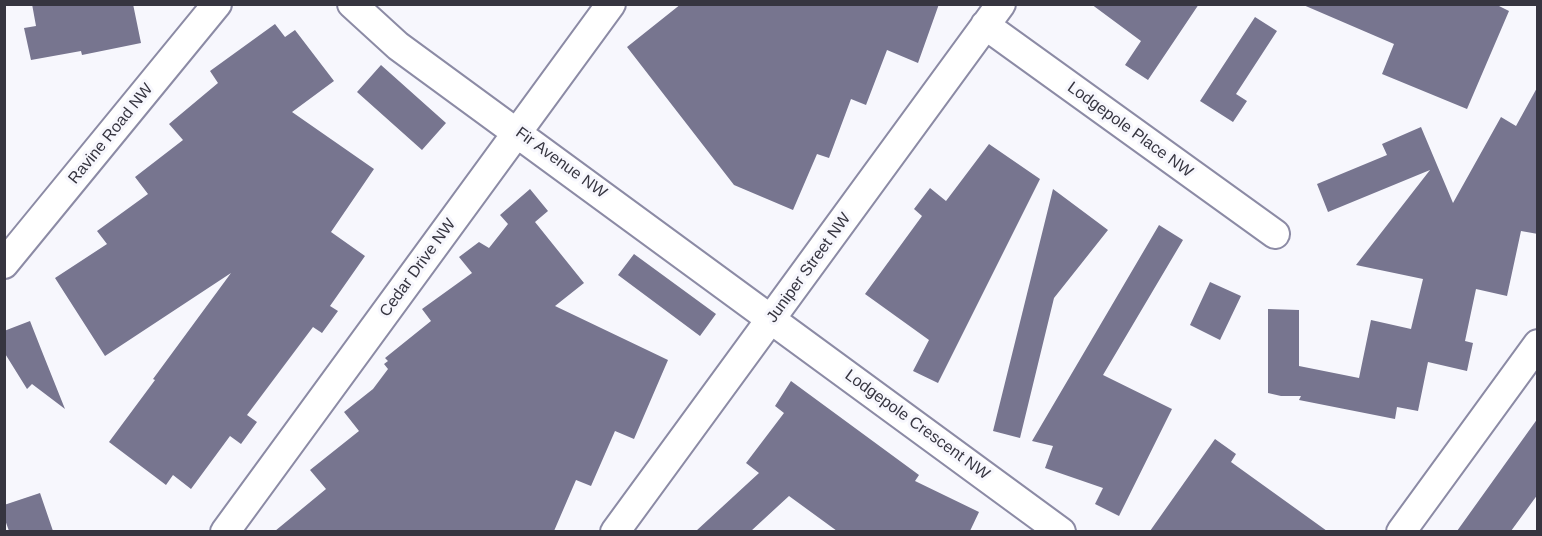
<!DOCTYPE html>
<style>
body{margin:0}
#map{position:relative;width:1542px;height:536px;overflow:hidden;background:#f7f7fd;font-family:Helvetica,sans-serif}
canvas{display:block}
.frame{position:absolute;inset:0;border:6px solid #363540;pointer-events:none}
</style>
<div id="map">
<canvas width="1542" height="536"></canvas>
<div class="frame"></div>
</div>
<script>
const ctx = document.querySelector('canvas').getContext('2d');
ctx.lineJoin = 'round';
function fillPath(path, color) { ctx.fillStyle = color; ctx.fill(path, 'evenodd'); }
const poly = rows => new Path2D(rows.map(r => 'M' + r).join(''));
function stroke(path, color, width, dash) { ctx.strokeStyle = color; ctx.lineWidth = width; ctx.lineCap = dash ? 'butt' : 'round'; ctx.setLineDash(dash || []); ctx.stroke(path); }
function drawText(font, color, halo, rows, align = 'center') {
  ctx.font = font + ' Helvetica,sans-serif'; ctx.lineWidth = 6; ctx.setLineDash([]); ctx.textBaseline = 'middle'; ctx.strokeStyle = halo; ctx.fillStyle = color; for (const [text, x, y, turn = 0] of rows) {
    ctx.save(); ctx.translate(x, y); ctx.rotate((+turn || 0) * Math.PI / 180); ctx.textAlign = isNaN(turn) ? turn : align; if (halo) ctx.strokeText(text, 0, 0); ctx.fillText(text, 0, 0); ctx.restore();
  }
}
const building = poly([
 [32,4,133,4,141,43,82,55,81,51,31,60,24,28,36,26],
 [681,4,939,4,918,63,887,50,866,105,851,99,829,158,817,154,793,210,734,185,627,47],
 [1091,4,1199,4,1148,80,1125,65,1141,41],
 [1301,4,1495,4,1509,11,1467,109,1382,74,1394,44],
 [1255,17,1277,31,1236,94,1247,101,1233,122,1200,101],
 [275,24,285,37,295,30,334,81,292,112,374,169,331,232,365,256,330,306,338,311,322,333,313,327,247,415,257,422,241,444,230,436,191,489,173,475,166,485,109,442,155,380,153,379,231,273,105,356,55,278,107,244,97,231,148,194,135,177,183,140,169,124,218,83,210,71],
 [381,65,446,123,422,150,357,92],
 [1538,86,1538,234,1521,231,1507,296,1476,289,1465,341,1473,343,1467,371,1428,362,1418,411,1397,407,1395,419,1299,400,1301,396,1281,396,1268,393,1268,309,1299,310,1299,366,1359,378,1371,320,1411,329,1423,279,1356,265,1430,170,1328,212,1317,184,1387,155,1382,144,1421,127,1453,203,1501,117,1516,126],
 [989,144,1040,179,938,383,913,371,929,340,865,294,922,216,914,209,930,188,946,201],
 [530,189,548,211,535,222,584,283,555,306,668,360,634,439,615,431,591,486,576,480,554,531,275,531,326,489,310,470,359,431,344,412,373,389,388,369,384,364,388,361,385,358,431,321,422,309,472,273,459,257,479,242,489,248,508,224,500,215],
 [1053,189,1108,230,1054,298,1020,438,993,431],
 [1159,225,1183,240,1103,375,1172,409,1119,516,1095,504,1103,488,1045,468,1053,446,1032,441],
 [634,254,716,314,700,336,618,275],
 [1210,282,1241,296,1220,340,1190,325],
 [30,321,41,349,65,409,32,384,27,389,4,352,4,331],
 [791,381,919,475,915,481,979,512,970,531,837,531,789,496,751,531,696,531,759,473,746,463,784,413,775,406],
 [1538,418,1538,494,1511,531,1457,531],
 [1215,439,1236,454,1231,462,1327,531,1150,531],
 [40,493,53,531,9,531,4,517,4,505]
]);
const minor = poly([
 [352,4,398,46,1061,532],
 [985,25,1275,234],
 [4,264,217,4],
 [225,532,611,4],
 [615,532,1001,4],
 [1401,532,1538,344]
]);
const streetNames = [
 ["Lodgepole Place NW",1130,130,36],
 ["Ravine Road NW",111,134,-51],
 ["Fir Avenue NW",561,163,36],
 ["Cedar Drive NW",418,268,-54],
 ["Juniper Street NW",809,268,-54],
 ["Lodgepole Crescent NW",917,425,36]
];
fillPath(building, '#77758f');
stroke(minor, '#8c8ba5', 32);
stroke(minor, '#fff', 28);
drawText('16px', '#363540', '#f7f7fd', streetNames);
</script>
